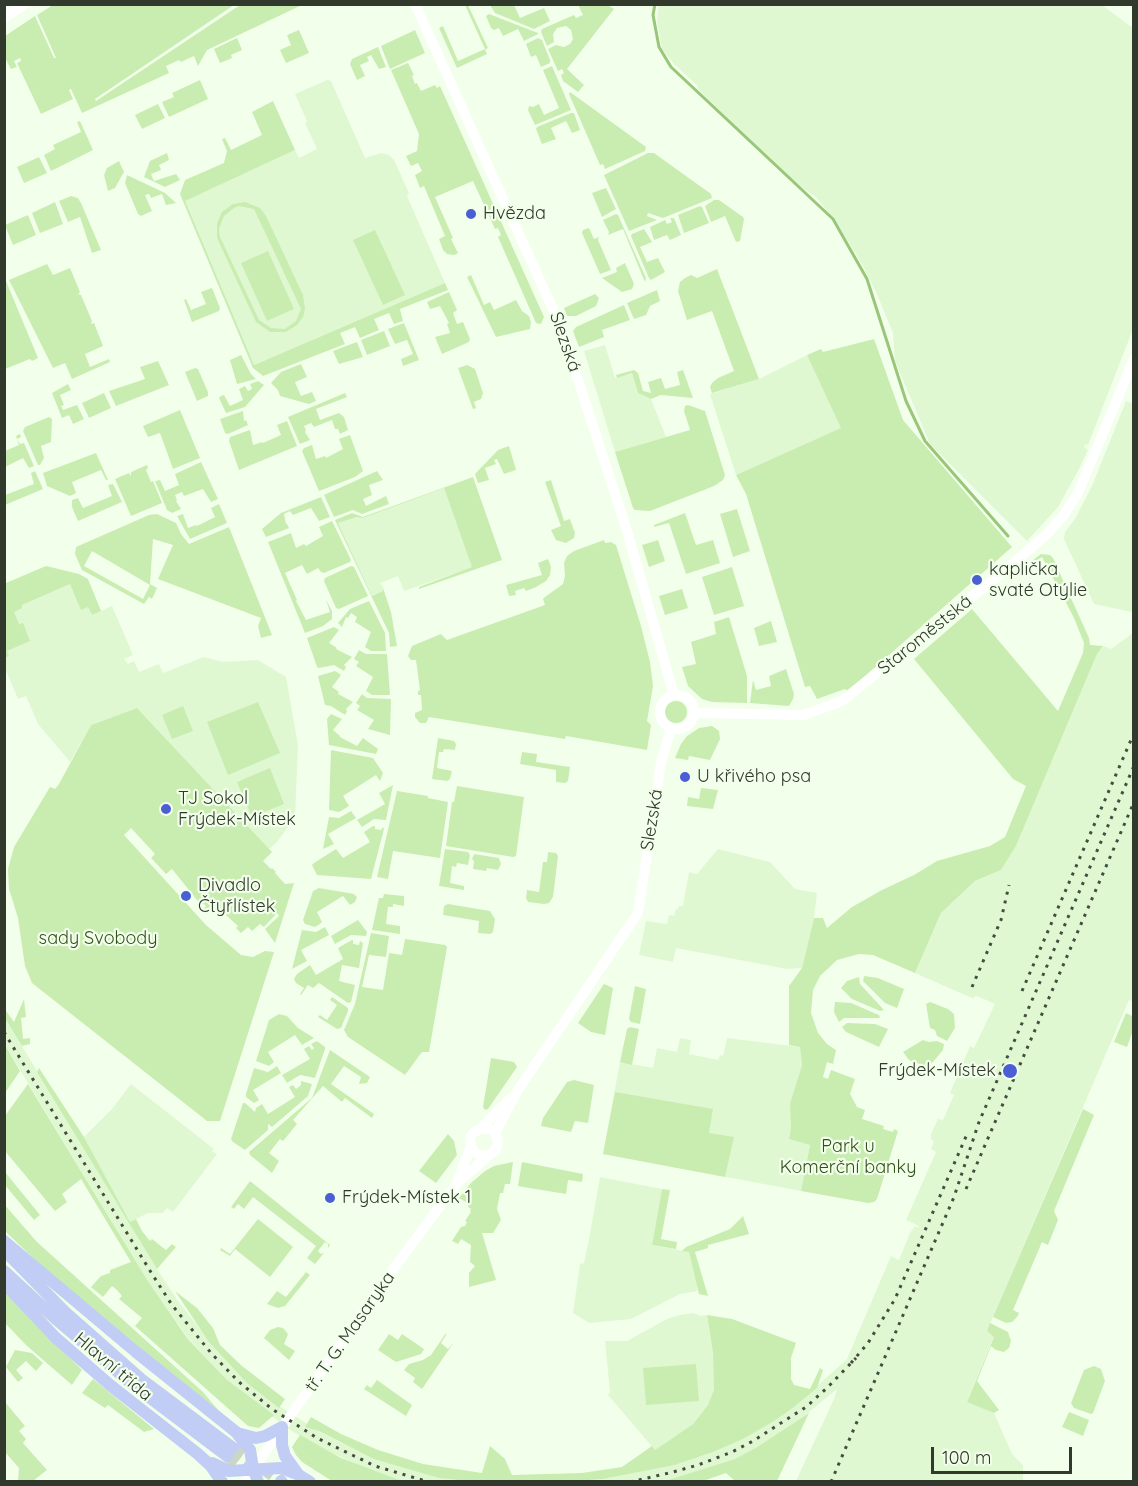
<!DOCTYPE html>
<meta charset="utf-8">
<style>
body{margin:0}
#map{position:relative;width:1138px;height:1486px;overflow:hidden;background:#f2ffeb;font-family:Quicksand,sans-serif}
canvas{display:block}
.frame{position:absolute;inset:0;border:6px solid #31382c;pointer-events:none}
.scale{position:absolute;left:931px;top:1447px;width:141px;height:27px;box-sizing:border-box;border:3px solid #31382c;border-top:0;padding-left:8px;font-size:18px;line-height:21px;white-space:nowrap;color:#31382c;-webkit-text-stroke:4px #f2ffeb;paint-order:stroke}
</style>
<div id="map">
<canvas width="1138" height="1486"></canvas>
<div class="frame"></div>
<div class="scale">100 m</div>
</div>
<script>
const ctx = document.querySelector('canvas').getContext('2d');
ctx.lineJoin = 'round';
function fillPath(path, color) { ctx.fillStyle = color; ctx.fill(path, 'evenodd'); }
const poly = rows => new Path2D(rows.map(r => 'M' + r).join(''));
function stroke(path, color, width, dash) { ctx.strokeStyle = color; ctx.lineWidth = width; ctx.lineCap = dash ? 'butt' : 'round'; ctx.setLineDash(dash || []); ctx.stroke(path); }
function drawText(font, color, halo, rows, align = 'center') {
  ctx.font = font + ' Quicksand,sans-serif'; ctx.lineWidth = 4.5; ctx.setLineDash([]); ctx.textBaseline = 'middle'; ctx.strokeStyle = halo; ctx.fillStyle = color; for (const [text, x, y, turn = 0] of rows) {
    ctx.save(); ctx.translate(x, y); ctx.rotate((+turn || 0) * Math.PI / 180); ctx.textAlign = isNaN(turn) ? turn : align; if (halo) ctx.strokeText(text, 0, 0); ctx.fillText(text, 0, 0); ctx.restore();
  }
}
const built = poly([
 [659,4,1102,5,1133,28,1133,329,1088,445,1086,444,1084,447,1088,450,1079,469,1058,507,1027,541,930,444,895,361,893,333,876,292,862,264,837,223,816,197,791,180,768,159,697,88,698,86,674,64,662,49,657,21],
 [327,80,331,81,365,158,381,153,389,155,394,160,409,193,407,196,445,283,254,365,184,201,295,150,299,158,317,149,305,123,307,121,295,94],
 [605,345,615,378,632,373,638,393,651,399,666,437,615,452,584,351],
 [807,355,842,428,736,475,710,394,759,379],
 [1126,401,1134,404,1132,612,1094,604,1064,539,1065,532,1075,519,1092,486],
 [444,488,473,567,404,591,398,576,380,583,383,591,372,596,338,523,357,517,363,517],
 [70,584,88,607,92,615,112,606,133,655,124,659,128,664,134,661,139,672,159,664,163,673,204,657,223,662,258,660,286,677,298,745,295,817,277,842,269,849,137,708,91,725,70,762,38,724,26,696,18,699,5,668,4,636,14,611,21,605],
 [1133,633,1133,1001,1129,1000,987,1331,994,1336,967,1401,994,1413,1012,1454,1023,1465,1023,1481,796,1481,834,1399,837,1389,803,1417,757,1447,735,1459,700,1471,665,1481,577,1482,603,1479,675,1465,713,1452,743,1439,794,1407,847,1359,891,1256,899,1260,910,1233,915,1226,918,1228,919,1226,906,1220,936,1152,931,1149,934,1141,931,1139,931,1134,938,1119,943,1120,954,1095,950,1093,970,1046,974,1048,995,1004,977,996,974,997,974,999,915,973,941,913,975,881,1001,870,1016,846,1097,654,1103,646,1111,649],
 [718,849,770,862,795,889,817,893,814,918,802,968,787,969,676,948,673,962,639,955,646,921,667,924,669,915,674,916,676,909,678,909,679,906,683,906,689,872,697,874],
 [5,1018,157,1269,178,1301,216,1349,276,1404,320,1432,346,1445,482,1481,401,1481,373,1472,313,1444,289,1429,234,1388,187,1337,146,1278,5,1045],
 [680,1038,691,1040,689,1054,718,1060,720,1055,723,1056,727,1038,800,1047,802,1065,791,1104,791,1127,789,1138,810,1145,801,1191,603,1154,620,1062,653,1068,657,1048,677,1052],
 [131,1084,214,1149,212,1151,217,1154,173,1212,167,1208,163,1213,148,1213,130,1222,84,1137,112,1109],
 [600,1177,662,1189,652,1245,689,1252,697,1281,697,1291,680,1294,631,1319,589,1323,573,1313,580,1264,584,1263,590,1234],
 [694,1313,701,1316,707,1315,713,1353,715,1390,708,1405,693,1424,655,1450,608,1395,610,1392,605,1341,627,1341,667,1319,680,1315]
]);
const green = poly([
 [53,5,234,5,95,99,96,101,240,5,302,5,207,50,198,66,194,56,181,62,179,60,166,66,169,73,82,113,71,89,69,90,73,99,41,114,17,63,21,61,20,58,14,61,17,67,11,69,5,58,5,36,35,16,54,58,56,58,37,15],
 [465,5,468,5,488,48,485,50,487,54,457,68,439,28,443,26,458,61,485,49],
 [490,5,514,5,520,18,544,8,550,21,534,29,495,13],
 [578,5,608,5,614,9,567,69,584,85,578,92,563,81,561,75,564,73,562,69,558,71,548,49,556,45,564,47,570,44,573,39,571,30,566,26,557,28,553,34,554,42,547,46,541,32,542,29,574,15,576,18,583,15],
 [489,14,538,33,538,34,524,41,518,29,503,36,499,28,494,30,491,28,486,16],
 [299,30,309,53,286,63,280,50,291,45,287,35],
 [415,30,425,53,390,69,381,46],
 [237,38,242,50,231,55,232,58,220,63,214,49],
 [538,38,542,40,550,60,550,63,541,67,536,55,531,57,526,44],
 [378,47,386,67,379,69,371,55,367,57,369,61,360,65,365,76,357,80,350,64,352,59],
 [408,63,414,75,412,76,415,84,417,83,421,91,435,85,437,88,440,86,544,317,541,324,536,323,498,237,501,235,498,228,495,229,473,181,435,197,453,238,451,239,458,253,454,255,447,254,443,250,439,239,445,236,424,186,420,188,415,175,422,171,418,163,411,166,406,156,417,151,419,134,391,70],
 [552,66,571,110,535,125,528,110,529,106,533,107,539,104,544,115,559,108,543,70],
 [200,80,208,99,169,117,162,102,174,97,172,93],
 [570,92,646,147,645,151,605,169,603,164,600,165,569,94],
 [273,101,295,150,185,201,254,365,445,283,448,290,400,309,403,321,394,324,389,313,374,319,379,330,360,338,355,327,340,333,345,344,263,376,253,368,180,194,185,180,224,163,227,151,222,139,225,138,231,150,262,135,252,112],
 [158,104,165,118,142,129,135,115],
 [571,113,574,113,580,130,572,133,566,121,551,128,556,139,542,144,536,129,537,127],
 [80,121,93,150,51,171,44,155,55,149,53,145,81,132,77,122],
 [167,153,169,160,159,165,161,170,151,174,154,181,176,174,180,180,165,187,144,177,150,161],
 [648,153,654,153,711,194,712,198,663,218,648,213,647,216,657,220,629,231,604,175],
 [39,157,47,173,24,183,17,167],
 [119,161,124,172,115,188,108,191,104,175,107,168],
 [127,175,165,193,176,203,166,205,162,194,151,198,149,194,145,195,152,211,141,216,138,214,125,183],
 [606,188,616,209,602,217,592,193],
 [71,196,78,198,81,203,101,250,92,253,80,217,68,222,59,201],
 [714,200,719,200,743,217,744,219,740,241,736,242,725,216,711,222,705,206],
 [55,202,63,224,40,233,32,213],
 [245,202,260,208,266,216,303,295,305,309,303,317,297,325,286,332,270,332,256,322,217,238,217,223,222,212,233,204],
 [239,206,254,209,301,309,296,321,285,329,271,328,259,320,220,237,219,229,224,216,234,208],
 [700,206,702,207,709,223,684,233,678,215],
 [616,214,618,215,646,278,645,282,623,229,608,235,609,232,603,220],
 [28,215,36,235,13,245,5,225],
 [670,218,674,218,681,235,670,240,667,235,654,240,650,227,665,220,667,224,672,222],
 [589,228,594,239,599,237,598,240,611,270,600,274,582,233,583,230],
 [644,229,652,242,640,247,647,262,658,258,665,272,651,280,649,278,631,236,632,234],
 [375,230,405,295,383,305,353,240],
 [268,251,294,309,267,321,241,263],
 [625,263,634,284,632,289,622,292,602,278,617,272,616,268],
 [47,264,53,275,70,268,80,292,78,294,81,295,92,321,91,324,94,323,103,346,85,354,90,367,109,359,110,362,72,379,65,363,53,368,9,280],
 [717,269,759,379,712,393,710,387,712,383,718,378,734,371,712,311,687,320,678,291,680,282,685,278,691,275,697,278],
 [471,275,484,305,490,302,494,310,516,300,522,311,529,316,531,322,530,329,496,337,467,277],
 [6,281,38,358,32,361,30,359,5,369],
 [212,288,220,308,219,311,192,322,184,300,186,299,191,310,206,304,201,292],
 [657,290,660,301,650,306,646,315,634,319,627,303],
 [449,292,457,310,453,313,457,324,463,322,470,339,469,342,442,354,435,337,450,333,447,324,449,323,440,306,430,309,427,302],
 [595,294,599,298,596,306,576,316,567,316,564,308],
 [624,305,630,320,602,330,604,337,579,347,573,331,576,327],
 [404,323,419,360,403,366,401,359,413,354,407,340,395,344,388,329],
 [384,331,390,346,367,355,361,340],
 [874,339,903,420,1012,547,848,691,845,689,817,699,810,686,805,687,746,494,736,475,841,428,807,355,821,349,823,352],
 [357,342,363,357,339,364,333,351],
 [241,355,251,374,256,379,237,384,230,360],
 [158,361,169,385,116,406,109,391,145,379,140,367],
 [301,364,307,377,295,382,301,396,312,392,316,401,309,404,280,396,278,390,271,383,281,372],
 [467,365,475,369,483,393,481,399,474,402,476,408,473,409,458,368],
 [195,368,198,369,208,392,208,396,197,401,185,372],
 [634,370,638,373,643,391,651,393,648,382,661,378,665,389,680,385,677,372,683,370,693,398,661,395,651,399,638,393,632,373,617,378,616,375],
 [258,381,264,385,245,407,226,413,219,398,221,396,224,395,230,406,243,400,239,389,245,386,248,391,252,389,250,384],
 [68,384,71,390,60,395,64,405,61,406,63,410,77,405,84,419,73,424,69,415,62,418,52,393],
 [104,393,111,408,89,418,82,403],
 [345,393,347,397,316,409,320,420,339,413,344,417,348,430,340,434,338,429,335,429,332,420,314,427,311,423,304,426,306,430,305,432,310,440,300,444,288,417],
 [688,405,705,411,725,475,723,480,714,486,650,511,635,510,633,508,615,452,690,430,684,411,685,406],
 [180,410,200,458,173,469,160,433,148,437,143,426],
 [243,411,244,421,246,420,248,425,228,434,225,433,220,419],
 [49,417,52,419,51,442,41,446,44,458,40,465,38,465,23,431,25,427],
 [287,421,297,446,239,470,229,441,230,437,250,430,253,445,262,442,263,443,281,435,277,425],
 [20,434,21,437,17,439,20,444,24,443,34,466,29,468,23,458,5,467,5,451,19,445,16,436],
 [350,435,363,471,355,477,319,491,302,451,304,448,312,445,316,459,325,456,326,458,343,449,339,439],
 [509,446,516,470,504,474,497,459,494,460,496,464,485,468,489,480,478,483,475,474,498,450],
 [96,453,108,480,106,480,101,470,72,482,76,493,70,496,47,486,43,473],
 [201,462,218,499,211,502,203,489,184,496,182,492,175,495,177,500,176,501,181,509,172,513,167,510,155,481,160,480,165,491,179,485,175,474],
 [147,465,148,468,146,470,151,482,153,481,162,503,131,516,115,479,129,473,131,476,131,472],
 [35,471,43,489,5,505,5,495,34,484,31,473],
 [377,471,383,480,369,485,372,495,363,499,366,506,386,496,389,504,362,514,353,510,334,517,324,495],
 [473,477,502,560,419,589,419,587,472,567,444,488,363,518,357,517,338,523,372,596,383,591,381,582,391,612,397,646,390,647,389,633,335,520,352,513,363,517],
 [551,480,564,521,570,519,575,533,574,538,566,543,556,540,551,530,561,526,545,482],
 [113,484,122,502,78,521,72,507,72,500,78,498,83,508,112,496,108,485],
 [321,497,330,517,319,521,311,508,293,515,290,511,284,514,286,524,287,524,289,528,266,537,262,529,281,513],
 [219,504,227,523,190,539,177,516,183,514,188,528,196,525,197,526,215,517,211,508],
 [737,509,750,551,733,557,720,514],
 [685,513,696,545,713,540,720,563,686,574,669,523,654,527,654,525],
 [157,514,176,523,181,534,189,544,229,527,272,635,261,638,258,626,261,618,158,579,173,545,153,539,150,584,157,588,152,599,149,597,144,604,82,570,75,554,76,547,149,515],
 [92,551,150,585,143,599,84,566],
 [332,521,351,560,350,562,324,573,321,572,318,568,307,574,302,565,285,573,297,600,296,601,306,620,330,612,326,600,332,611,332,619,323,626,305,633,268,542,291,533,296,548,304,544,306,546,323,536,319,527],
 [604,540,605,543,611,542,616,545,641,626,650,662,653,686,647,721,651,725,647,750,566,736,565,739,429,717,426,723,420,723,415,717,415,713,422,710,421,695,418,695,418,691,420,690,416,660,411,660,408,656,412,646,441,634,447,640,545,605,543,599,545,597,563,584,565,576,564,563,567,556,574,551],
 [658,540,665,561,649,567,642,545],
 [1041,554,1050,555,1053,558,1089,638,1090,645,1103,646,1097,654,1016,846,1001,870,975,881,941,913,915,973,873,955,859,954,837,960,820,976,813,990,811,1013,818,1033,827,1044,836,1050,833,1064,827,1062,823,1077,828,1079,831,1070,855,1079,850,1094,857,1107,865,1110,862,1119,884,1126,883,1129,893,1132,894,1129,898,1131,877,1199,874,1202,868,1203,801,1191,810,1145,789,1139,791,1127,790,1104,802,1065,800,1047,789,1045,789,986,802,968,814,918,823,918,827,928,852,907,882,890,914,875,937,861,990,846,1005,837,1026,786,1013,779,914,659,972,609,1058,711,1083,653,1084,643,1074,618,1042,557,1033,563,1033,560],
 [548,559,551,567,550,575,546,581,536,587,526,591,524,588,515,591,516,595,509,596,506,585,542,575,538,563],
 [46,566,79,574,88,579,101,611,92,615,88,607,81,610,70,584,22,605,22,608,14,612,19,624,23,623,30,641,7,651,9,656,5,658,5,580,6,583],
 [351,566,354,567,368,596,339,609,336,608,324,581,325,578],
 [732,567,744,606,714,615,702,577],
 [682,589,688,608,665,615,659,596],
 [369,601,385,633,386,651,371,651,365,647,371,632,355,622,357,617,351,613,348,618,346,617,342,627,338,623,350,609],
 [729,617,747,676,747,703,712,702,702,699,688,686,682,667,696,664,691,642,716,634,714,622],
 [771,621,777,642,759,646,754,628],
 [334,627,339,630,329,643,337,648,336,649,352,657,344,665,346,667,344,671,334,665,319,668,317,667,307,638],
 [359,650,366,654,387,654,390,695,372,695,366,691,373,677,356,666,359,662,354,659],
 [786,669,794,694,793,699,789,706,750,703,753,680,756,690,771,686,769,676],
 [335,671,341,675,332,687,339,692,338,694,353,702,346,709,347,711,345,715,331,706,325,705,318,676],
 [362,694,367,698,391,699,390,735,368,729,374,720,357,710,360,706,356,703],
 '665 712a11 11 0 1 1 22 0a11 11 0 1 1-22 0Z',
 [258,702,280,753,228,775,207,722],
 [183,706,193,731,172,739,162,715],
 [137,708,272,852,263,861,271,869,272,868,276,872,275,873,285,884,294,883,275,943,265,929,279,916,277,913,264,927,260,924,252,931,248,927,241,933,236,928,238,926,217,907,211,913,208,909,206,910,204,908,206,906,203,903,201,905,172,869,166,874,151,858,155,854,131,828,124,835,206,925,241,955,253,957,265,951,274,952,220,1121,207,1121,32,983,25,966,18,918,9,889,8,869,14,847,50,787,55,789,59,784,91,725],
 [331,714,342,719,333,730,340,736,340,737,357,746,363,738,378,749,376,754,329,745,327,719],
 [712,726,719,731,720,739,710,760,689,756,688,760,675,758,681,744,687,736,699,728],
 [438,738,454,741,456,744,455,750,444,749,443,752,439,752,437,768,452,771,450,779,447,781,432,779],
 [331,750,373,758,383,773,380,781,376,775,343,796,349,806,339,812,329,810],
 [522,752,537,754,536,762,570,767,568,781,565,783,556,782,556,770,520,764],
 [270,768,284,804,252,817,237,782],
 [393,785,386,820,374,819,362,827,357,820,385,804,379,793],
 [457,786,524,797,516,856,513,857,446,846,452,802,454,802],
 [701,788,718,790,713,809,687,806,688,797,699,799],
 [397,791,428,796,428,798,448,802,440,858,393,851,388,879,377,877],
 [351,811,356,818,328,834,334,844,323,849,329,817,339,818],
 [373,826,375,826,375,829,381,830,383,827,384,829,371,879,317,875,312,865,314,863,336,849,343,858,370,842,364,832],
 [445,849,468,852,470,855,468,865,457,863,456,867,452,866,450,883,464,886,464,890,439,886],
 [548,852,556,853,558,856,553,897,549,903,544,904,528,902,526,898,527,890,539,892,543,862,547,862],
 [474,854,499,858,501,864,498,870,487,868,486,871,473,869,474,861,472,859],
 [319,888,354,894,357,897,355,902,350,905,343,896,317,912,322,922,320,924,315,927,305,924,303,920,311,897,313,891],
 [384,894,404,896,404,906,393,904,393,907,388,907,386,924,400,926,400,934,372,930,379,898,383,898],
 [448,904,490,911,495,919,493,932,490,934,478,933,479,921,443,915,444,906],
 [358,920,367,932,366,936,351,935,335,944,331,936],
 [325,927,329,935,301,950,307,961,292,969,302,930,316,932],
 [371,933,389,936,386,957,369,955,362,987,383,990,389,953,402,955,405,939,445,945,447,947,429,1052,422,1052,405,1075,348,1037,344,1030,355,1004],
 [352,940,353,940,353,944,359,945,360,941,363,943,359,968,342,965,339,981,355,985,351,1002,348,1003,319,983,313,988,308,985,301,995,300,994,304,988,296,983,294,979,297,974,310,965,316,975,343,959,338,948],
 [864,976,878,978,904,989,897,1008,885,1003,863,981],
 [859,977,860,984,884,1010,880,1011,852,999,841,988,847,981],
 [604,984,613,988,605,1035,591,1032,578,1023],
 [635,986,646,989,640,1024,631,1022,629,1019],
 [332,997,348,1008,348,1011,341,1028,337,1029,318,1017,320,1015,327,1020,337,1005,330,1000],
 [24,999,26,1017,21,1018,23,1039,30,1038,30,1044,22,1046,5,1018,4,1008,14,1022],
 [835,1002,851,1003,879,1015,880,1018,844,1018,839,1022,834,1012],
 [930,1002,948,1009,954,1014,955,1028,947,1041,937,1036,935,1030,930,1028,926,1004],
 [1126,1013,1134,1017,1133,1030,1127,1047,1114,1042],
 [279,1014,287,1016,298,1028,314,1038,302,1045,295,1035,268,1052,274,1062,269,1066,256,1061,269,1020],
 [847,1023,875,1024,888,1029,879,1047,846,1032,842,1027],
 [630,1027,639,1029,632,1065,620,1062,627,1029],
 [923,1040,929,1042,937,1041,944,1044,943,1050,933,1062,925,1066,909,1060,903,1052],
 [317,1041,325,1047,325,1049,315,1078,300,1075,287,1083,282,1075,310,1059,304,1049,309,1046,312,1050,314,1048,311,1044],
 [5,1045,20,1071,5,1093,4,1045],
 [330,1050,370,1077,367,1083,359,1084,361,1077,344,1066,331,1084,374,1114,372,1118,345,1098,342,1102,323,1086,293,1120,297,1124,283,1141,280,1139,269,1153,279,1161,272,1173,250,1155,249,1152,312,1098],
 [491,1058,514,1062,517,1067,488,1109,485,1110,483,1107],
 [277,1066,281,1073,253,1090,259,1100,254,1103,246,1097,246,1094,254,1068,268,1072],
 [39,1068,84,1137,130,1222,136,1219,142,1231,150,1241,152,1239,166,1250,172,1244,176,1247,157,1269,37,1072],
 [574,1080,594,1085,588,1123,575,1121,571,1132,541,1126,543,1118,567,1082],
 [301,1081,312,1084,308,1096,272,1127,268,1124,268,1130,245,1150,233,1142,231,1139,243,1103,245,1103,255,1112,256,1108,262,1104,268,1114,295,1097,289,1087,293,1085,296,1089,301,1085],
 [28,1084,146,1278,187,1338,227,1380,274,1415,259,1428,248,1426,135,1326,142,1318,119,1299,122,1296,117,1290,112,1286,103,1297,91,1287,101,1276,110,1273,110,1270,131,1262,81,1179,62,1194,67,1202,55,1211,5,1151,5,1116],
 [615,1092,713,1109,709,1133,734,1137,725,1177,603,1154],
 [1083,1109,1094,1115,1054,1211,1058,1220,1048,1245,1042,1242,1013,1310,1019,1313,1017,1317,1012,1322,1006,1323,993,1317],
 [448,1134,454,1141,457,1155,436,1183,419,1171],
 [513,1162,510,1184,505,1184,503,1193,500,1193,497,1209,501,1220,493,1233,482,1233,496,1280,469,1287,469,1273,475,1266,470,1262,471,1245,461,1239,458,1244,452,1241,461,1227,465,1226,467,1222,465,1221,471,1212,470,1211,471,1209,468,1207,469,1204,459,1198,471,1183,485,1171,494,1166],
 [522,1162,583,1174,582,1182,568,1180,566,1194,523,1187,518,1186],
 [5,1172,40,1215,34,1220,5,1185],
 [250,1181,330,1245,328,1248,328,1244,325,1242,318,1251,321,1254,324,1253,315,1264,307,1258,316,1246,253,1197,244,1209,238,1204,234,1209,231,1207],
 [662,1189,670,1190,661,1239,677,1242,676,1249,652,1245],
 [4,1204,37,1242,203,1392,219,1411,171,1375,53,1277,7,1233,5,1230],
 [743,1216,749,1234,708,1245,708,1248,695,1252,708,1296,699,1294,689,1252,682,1251,686,1247,730,1229],
 [258,1219,293,1247,270,1277,235,1249,230,1256,220,1250,221,1248,230,1254],
 [306,1272,310,1275,285,1306,278,1308,267,1304,277,1291,286,1297],
 [4,1291,82,1370,72,1385,26,1345,5,1323],
 [175,1291,197,1308,213,1328,220,1345,242,1366,285,1399,279,1408,247,1383,209,1342],
 [707,1315,732,1319,796,1343,791,1358,791,1379,794,1385,810,1389,820,1368,823,1370,817,1388,794,1407,774,1421,743,1439,713,1452,675,1465,603,1479,577,1481,480,1482,439,1478,374,1459,319,1431,305,1427,311,1417,341,1434,378,1450,423,1464,482,1473,490,1446,505,1459,512,1475,582,1473,622,1467,652,1446,655,1450,693,1424,708,1405,714,1390,713,1353],
 [990,1323,1008,1332,1011,1341,1009,1348,1004,1352,996,1350,991,1346,977,1381,999,1410,994,1413,967,1402,994,1337,987,1331],
 [278,1327,283,1328,288,1334,284,1344,295,1351,289,1360,264,1338,270,1330],
 [446,1333,446,1335,441,1343,448,1349,454,1342,422,1389,413,1382,415,1378,404,1370,409,1364,423,1360,431,1355],
 [389,1334,398,1340,402,1334,424,1349,421,1354,396,1362,378,1350],
 [15,1350,32,1353,43,1363,36,1371,26,1361,16,1370,23,1378,18,1382,6,1367],
 [696,1364,699,1401,646,1405,643,1368],
 [1094,1366,1101,1369,1105,1381,1093,1413,1091,1414,1074,1408,1071,1403,1084,1370],
 [93,1379,154,1429,144,1432,108,1405,105,1408,82,1393],
 [377,1380,412,1405,406,1416,364,1389,367,1385,371,1388],
 [5,1402,25,1426,19,1431,26,1439,23,1443,47,1470,33,1481,18,1481,19,1468,5,1452],
 [1069,1412,1089,1420,1083,1436,1062,1427],
 [809,1413,777,1481,735,1481,726,1473,703,1481,665,1481,735,1459,757,1447],
 [300,1435,341,1458,402,1481,332,1481,302,1462,296,1455,292,1447]
]);
const stream = poly([
 [655,4,653,15,659,47,671,67,833,219,867,279,906,401,925,441,1008,536]
]);
const primaryTunnel = poly([
 [233,1448,281,1481],
 [227,1456,251,1473]
]);
const secondary = poly([
 [415,4,561,327,626,528,674,695],
 [4,5,5,4],
 [4,18,25,4],
 '660 712a17 17 0 1 1 34 0a17 17 0 1 1-34 0Z',
 [693,713,804,715,842,701,1009,567,1048,533,1063,516,1078,493,1134,359],
 [481,1128,493,1130,498,1140,496,1150,488,1156,480,1155,473,1151,471,1146,470,1138,473,1133,481,1128,510,1099],
 [495,1133,518,1090,638,913,661,763,671,728],
 [458,1180,471,1146],
 [244,1482,389,1275,457,1183,488,1156]
]);
const primary = poly([
 [4,1241,136,1352,236,1432,250,1450,253,1468,258,1482],
 [5,1251,65,1312,141,1379,233,1448],
 [4,1271,57,1320,133,1385,227,1456],
 [4,1283,56,1338,110,1385,198,1454,211,1466,222,1482],
 [282,1427,282,1445,285,1456,298,1474],
 [237,1433,256,1438,265,1436,282,1427],
 [212,1463,229,1471,281,1468,299,1475,310,1482],
 [281,1481,282,1482]
]);
const rail = poly([
 [972,987,1001,920,1009,885],
 [1022,991,1134,733],
 [4,1032,152,1274,172,1305,211,1353,239,1382,272,1409,317,1438,375,1466,429,1482],
 [966,1189,1134,802],
 [851,1363,868,1343,895,1299,968,1132],
 [630,1482,673,1472,698,1465,732,1452,753,1441,806,1407,827,1388,856,1358],
 [831,1482,954,1197,979,1122,1134,766]
]);
const markers = [
 [471,214,6,"#495fd3"],
 [977,580,6,"#495fd3"],
 [685,777,6,"#495fd3"],
 [166,809,6,"#495fd3"],
 [186,896,6,"#495fd3"],
 [1010,1071,8,"#495fd3"],
 [330,1198,6,"#495fd3"]
];
const poiNames = [
 ["Hvězda",483,214],
 ["kaplička",989,570],
 ["svaté Otýlie",989,591],
 ["U křivého psa",697,777],
 ["TJ Sokol",178,799],
 ["Frýdek-Místek",178,820],
 ["Divadlo",198,886],
 ["Čtyřlístek",198,907],
 ["Frýdek-Místek",996,1071,"right"],
 ["Frýdek-Místek 1",342,1198]
];
const streetNames = [
 ["Slezská",565,342,71],
 ["Staroměstská",925,635,-39],
 ["Slezská",652,820,-81],
 ["tř. T. G. Masaryka",350,1332,-55],
 ["Hlavní třída",113,1367,40]
];
const parkNames = [
 ["sady Svobody",98,939],
 ["Park u",848,1147],
 ["Komerční banky",848,1168]
];
fillPath(built, '#e0f8d1');
fillPath(green, '#c9edb1');
stroke(stream, '#99c678', 3);
stroke(primaryTunnel, '#cbd7c5', 12, [12, 6]);
stroke(secondary, '#fff', 10);
stroke(primary, '#c1cdf5', 12);
stroke(rail, '#454c40', 3, [3, 6]);
for (const [x, y, r, color] of markers) { const dot = new Path2D(); dot.arc(x, y, r, 0, 2 * Math.PI); ctx.fillStyle = color; ctx.fill(dot); stroke(dot, '#f2ffeb', 2); }
drawText('18px', '#31382c', '#f2ffeb', poiNames, 'left');
drawText('18px', '#31382c', '#f2ffeb', streetNames);
drawText('18px', '#33501a', '#f2ffeb', parkNames);
</script>
